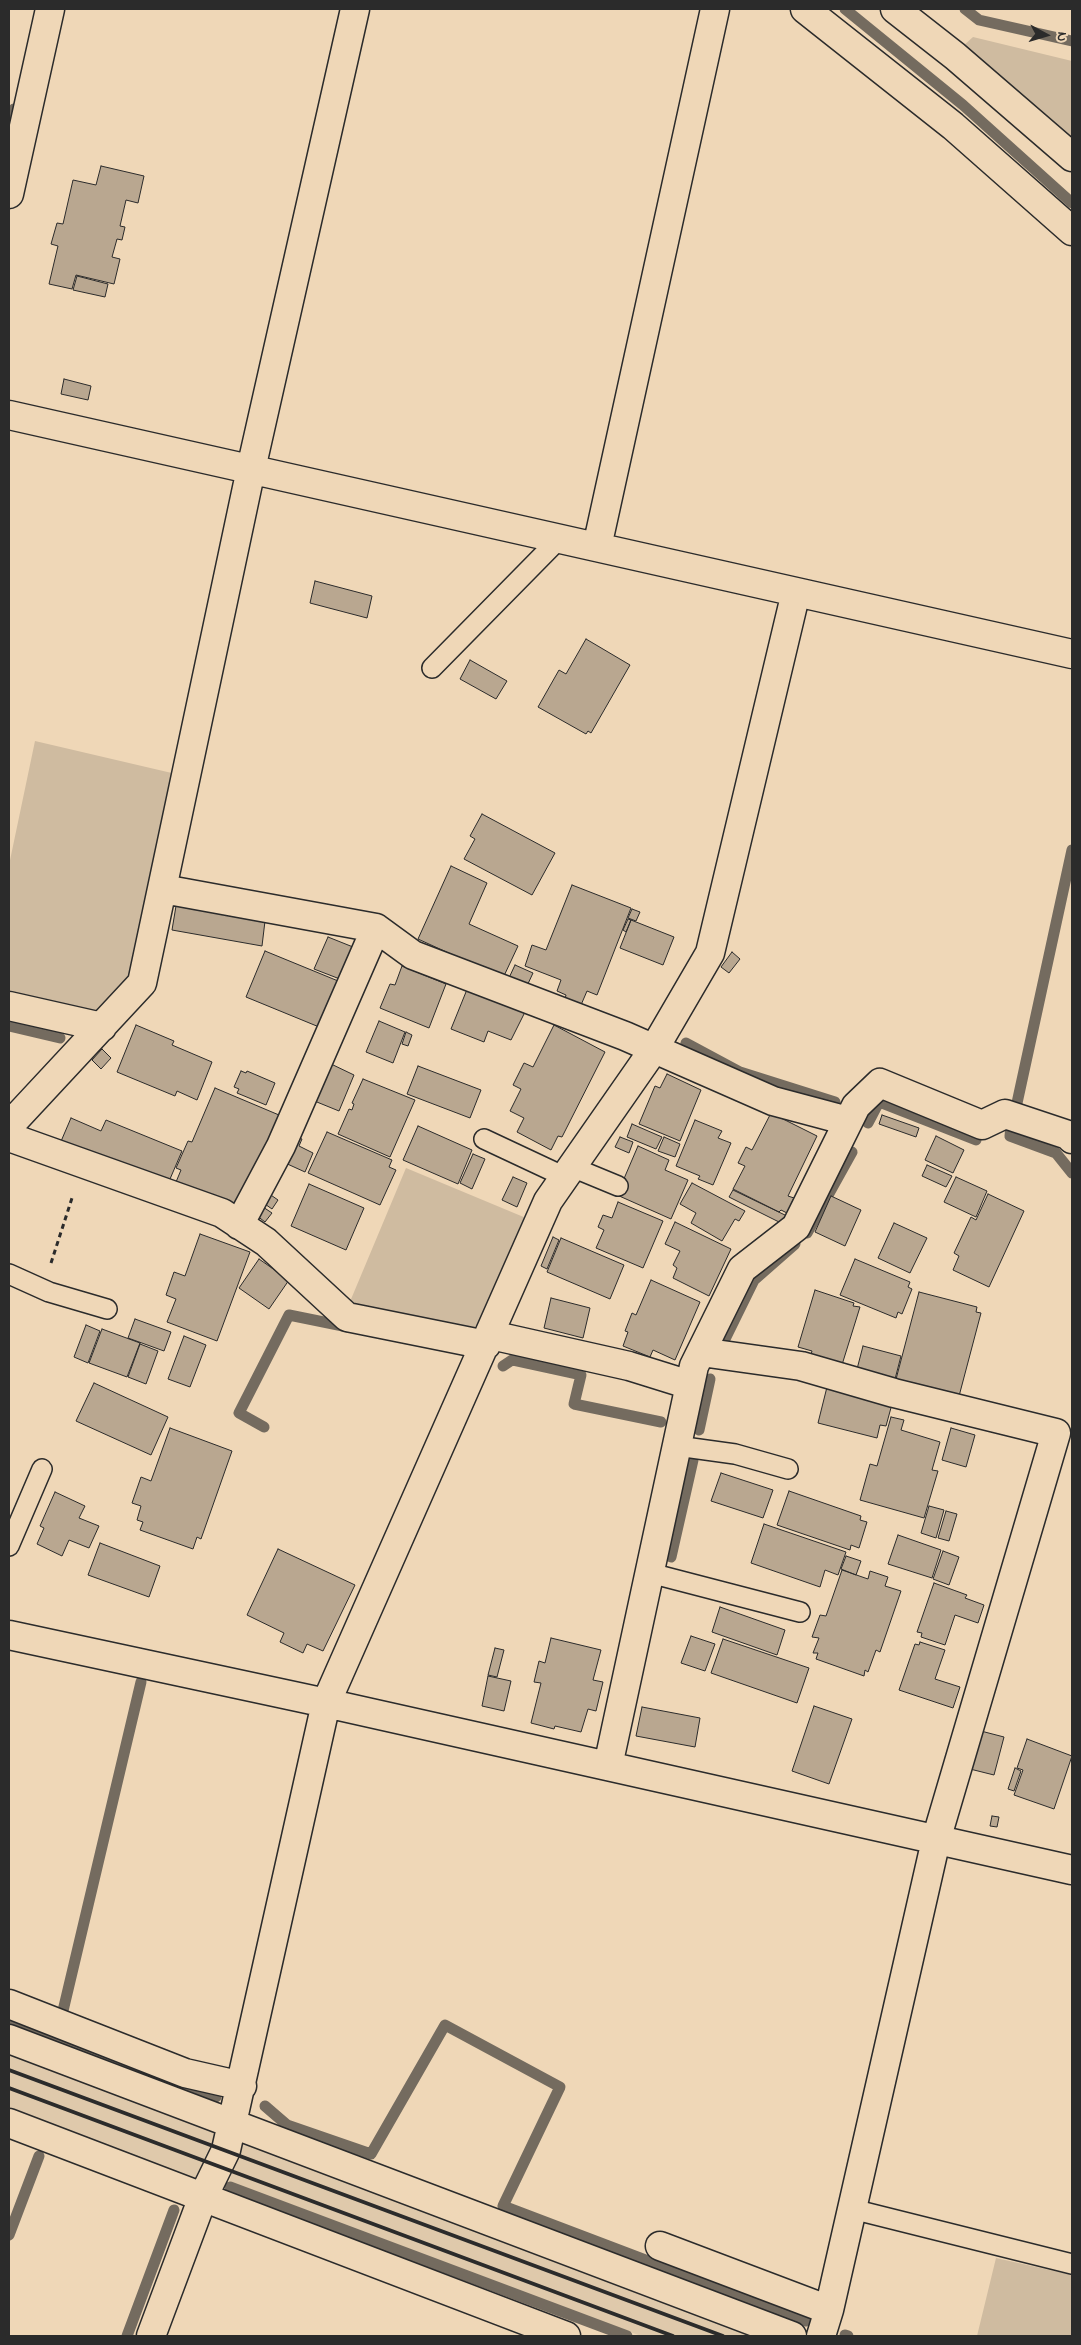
<!DOCTYPE html>
<style>
body{margin:0}
#map{position:relative;width:1081px;height:2345px;overflow:hidden;background:#efd7b7;font-family:"Indie Flower",sans-serif}
canvas{display:block}
.frame{position:absolute;inset:0;border:10px solid #2b2b2b;pointer-events:none}
.north{position:absolute;left:1021px;top:10px;width:50px;height:50px;-webkit-text-stroke:4px #efd7b7;paint-order:stroke;rotate:96deg;font-size:14px;font-weight:700;line-height:20px;text-align:center;color:#2b2b2b}
.north::after{content:'';display:block;margin:auto;width:18px;height:22px;background:#2b2b2b;clip-path:polygon(50% 0,100% 100%,50% 72%,0 100%)}
</style>
<div id="map">
<canvas width="1081" height="2345"></canvas>
<div class="frame"></div>
<div class="north">N</div>
</div>
<script>
const ctx = document.querySelector('canvas').getContext('2d');
ctx.lineJoin = 'round';
function fillPath(path, color) { ctx.fillStyle = color; ctx.fill(path, 'evenodd'); }
const poly = rows => new Path2D(rows.map(r => 'M' + r).join(''));
function stroke(path, color, width, dash) { ctx.strokeStyle = color; ctx.lineWidth = width; ctx.lineCap = dash ? 'butt' : 'round'; ctx.setLineDash(dash || []); ctx.stroke(path); }
const built = poly([
 [9,2052,218,2132,199,2180,9,2108],
 [244,2139,768,2336,641,2336,229,2182]
]);
const green = poly([
 [973,37,1072,61,1072,142,962,47],
 [35,741,176,774,131,981,101,1012,9,992,9,865],
 [406,1168,526,1218,478,1324,469,1332,349,1304],
 [996,2258,1072,2275,1072,2336,977,2336]
]);
const stream = poly([
 [845,9,963,105,1072,203],
 [965,9,979,20,1072,41],
 [9,131,14,109],
 [9,1026,60,1038],
 [686,1043,740,1072,835,1102],
 [1017,1103,1072,850],
 [868,1123,879,1102,976,1140],
 [1011,1126,1010,1136,1056,1153,1072,1173],
 [807,1233,852,1152],
 [725,1339,754,1280,795,1244],
 [503,1366,512,1360,581,1375,574,1404,661,1422],
 [264,1427,239,1413,289,1315,348,1327],
 [699,1430,710,1379],
 [671,1557,693,1460],
 [62,2015,141,1682],
 [9,2020,197,2093,216,2097],
 [265,2106,287,2125,371,2154,445,2025,560,2087,503,2206,806,2321],
 [230,2187,627,2336],
 [9,2235,39,2156],
 [845,2335,848,2336],
 [127,2336,174,2210]
]);
const building = poly([
 [101,166,144,176,138,203,126,200,120,226,125,227,122,240,117,239,112,257,120,259,114,284,76,275,72,289,49,284,58,246,51,244,57,223,63,224,73,180,96,185,101,166],
 [77,276,108,284,105,297,73,290,77,276],
 [64,379,91,386,88,400,61,394,64,379],
 [315,581,372,596,367,618,310,603,315,581],
 [586,639,630,665,591,733,588,731,586,734,538,707,559,670,566,674,586,639],
 [470,660,507,681,496,699,460,679,470,660],
 [482,814,555,853,532,895,464,859,475,839,470,836,482,814],
 [451,866,487,883,469,924,518,946,503,978,418,939,451,866],
 [572,885,631,908,597,995,587,991,581,1005,565,999,566,995,557,991,561,980,525,966,532,945,546,950,572,885],
 [176,906,265,921,262,946,172,930,176,906],
 [632,909,640,912,636,921,628,918,632,909],
 [628,919,631,920,626,932,623,930,628,919],
 [631,920,674,937,663,965,620,948,631,920],
 [328,937,358,949,345,981,314,969,328,937],
 [265,951,343,983,324,1029,246,997,265,951],
 [732,952,740,959,729,973,721,967,732,952],
 [515,965,533,973,526,988,508,980,515,965],
 [402,966,446,984,429,1028,380,1008,390,984,395,985,402,966],
 [468,987,526,1010,511,1040,488,1031,484,1042,451,1029,468,987],
 [379,1021,405,1032,393,1063,366,1052,379,1021],
 [136,1025,174,1041,172,1045,212,1062,197,1100,177,1091,175,1096,117,1072,136,1025],
 [554,1025,605,1052,562,1137,558,1136,551,1150,517,1132,524,1118,510,1111,521,1089,513,1085,524,1063,533,1067,554,1025],
 [406,1032,412,1035,408,1046,402,1044,406,1032],
 [102,1049,111,1058,101,1069,92,1060,102,1049],
 [329,1063,354,1075,339,1111,312,1100,329,1063],
 [418,1066,481,1090,470,1118,407,1094,418,1066],
 [241,1071,246,1073,247,1071,275,1083,266,1105,237,1093,239,1089,234,1087,241,1071],
 [667,1074,701,1090,680,1141,639,1124,655,1086,660,1088,667,1074],
 [363,1079,415,1100,390,1157,338,1134,349,1109,352,1110,354,1104,352,1103,363,1079],
 [215,1088,279,1115,278,1119,283,1121,242,1206,234,1202,230,1212,176,1182,181,1170,176,1168,188,1141,192,1142,215,1088],
 [771,1113,817,1136,788,1196,794,1198,787,1213,781,1210,779,1212,733,1189,745,1166,738,1163,746,1147,752,1150,771,1113],
 [882,1115,919,1128,916,1137,879,1124,882,1115],
 [71,1118,101,1131,106,1120,182,1151,167,1186,59,1146,71,1118],
 [695,1120,722,1131,718,1138,731,1143,713,1185,698,1179,700,1176,676,1166,695,1120],
 [632,1124,662,1137,656,1149,627,1137,632,1124],
 [418,1126,472,1150,458,1184,403,1160,418,1126],
 [327,1132,392,1160,389,1167,396,1170,380,1205,308,1173,327,1132],
 [294,1136,302,1139,299,1146,313,1153,305,1172,283,1162,294,1136],
 [936,1136,964,1150,953,1173,925,1160,936,1136],
 [620,1137,633,1142,629,1153,615,1147,620,1137],
 [664,1137,680,1144,675,1157,658,1151,664,1137],
 [638,1146,669,1160,665,1170,688,1180,671,1219,617,1195,638,1146],
 [473,1154,485,1159,472,1189,460,1183,473,1154],
 [927,1165,952,1176,946,1187,922,1176,927,1165],
 [513,1177,527,1183,517,1207,502,1200,513,1177],
 [956,1177,987,1191,976,1217,944,1202,956,1177],
 [692,1183,745,1211,739,1221,735,1219,722,1241,691,1223,696,1213,680,1204,692,1183],
 [309,1184,364,1208,346,1250,291,1226,309,1184],
 [733,1190,787,1216,783,1224,729,1197,733,1190],
 [268,1193,278,1200,272,1209,262,1202,268,1193],
 [988,1194,1024,1211,989,1287,953,1270,959,1256,954,1253,971,1217,976,1220,988,1194],
 [831,1196,861,1210,845,1246,815,1232,831,1196],
 [618,1202,663,1221,643,1268,596,1248,604,1230,598,1227,603,1215,612,1218,618,1202],
 [263,1207,272,1213,265,1222,256,1215,263,1207],
 [675,1222,731,1249,709,1296,673,1278,677,1268,673,1265,680,1251,665,1244,675,1222],
 [894,1223,927,1238,910,1273,878,1258,894,1223],
 [200,1234,250,1252,217,1341,167,1322,176,1299,166,1295,174,1272,185,1276,200,1234],
 [553,1237,559,1240,547,1269,541,1266,553,1237],
 [561,1238,624,1265,610,1299,547,1272,561,1238],
 [259,1259,289,1280,269,1309,239,1288,259,1259],
 [855,1259,910,1282,908,1287,912,1289,902,1314,898,1312,896,1318,840,1295,855,1259],
 [651,1280,700,1302,675,1360,653,1350,650,1357,623,1346,628,1332,625,1331,632,1313,636,1315,651,1280],
 [815,1290,854,1303,853,1306,860,1307,841,1368,810,1358,812,1351,798,1347,815,1290],
 [919,1292,977,1307,976,1312,981,1313,958,1400,895,1383,919,1292],
 [551,1298,590,1308,583,1338,544,1328,551,1298],
 [135,1319,171,1332,164,1351,128,1338,135,1319],
 [86,1325,100,1331,88,1363,74,1357,86,1325],
 [102,1329,140,1343,127,1377,89,1363,102,1329],
 [184,1336,206,1345,190,1387,168,1379,184,1336],
 [140,1344,158,1351,146,1384,128,1377,140,1344],
 [863,1346,901,1356,894,1383,856,1373,863,1346],
 [94,1383,168,1417,151,1455,76,1421,94,1383],
 [827,1387,892,1404,886,1426,880,1425,877,1438,818,1423,827,1387],
 [891,1417,904,1420,901,1430,940,1442,932,1470,938,1471,924,1518,860,1500,870,1464,877,1466,891,1417],
 [170,1428,232,1451,201,1539,197,1537,193,1549,140,1530,143,1522,137,1520,141,1506,132,1503,141,1477,151,1481,170,1428],
 [951,1428,975,1435,966,1467,942,1460,951,1428],
 [721,1473,773,1490,763,1518,711,1501,721,1473],
 [789,1491,861,1516,860,1520,867,1522,859,1548,851,1545,850,1550,777,1525,789,1491],
 [55,1492,85,1506,79,1518,99,1526,89,1548,69,1540,62,1556,37,1544,44,1528,40,1526,55,1492],
 [929,1506,944,1510,936,1538,921,1533,929,1506],
 [946,1511,957,1514,949,1541,938,1538,946,1511],
 [764,1524,846,1552,838,1575,825,1570,820,1587,751,1563,764,1524],
 [898,1535,941,1550,932,1578,888,1564,898,1535],
 [100,1543,160,1566,149,1597,88,1575,100,1543],
 [278,1549,355,1585,323,1651,307,1644,303,1653,280,1642,284,1633,247,1615,278,1549],
 [943,1551,959,1557,949,1585,933,1579,943,1551],
 [846,1556,861,1561,856,1575,841,1569,846,1556],
 [842,1570,868,1579,870,1571,888,1577,885,1586,901,1591,880,1652,876,1650,868,1672,865,1670,864,1676,816,1659,818,1653,813,1653,819,1638,812,1637,820,1615,826,1616,842,1570],
 [934,1583,967,1595,965,1598,984,1605,978,1623,955,1615,945,1645,921,1637,922,1633,917,1632,934,1583],
 [720,1607,785,1630,777,1655,712,1632,720,1607],
 [691,1636,715,1644,705,1671,681,1663,691,1636],
 [551,1638,601,1650,593,1680,603,1682,596,1711,588,1709,581,1732,555,1726,554,1729,531,1723,541,1683,534,1682,539,1661,545,1663,551,1638],
 [723,1639,809,1668,797,1703,711,1673,723,1639],
 [920,1642,945,1650,935,1679,960,1687,953,1708,899,1690,915,1644,919,1645,920,1642],
 [495,1648,504,1650,497,1677,488,1675,495,1648],
 [488,1676,511,1681,504,1711,482,1706,488,1676],
 [814,1706,852,1719,829,1784,792,1771,814,1706],
 [642,1707,700,1718,695,1747,636,1736,642,1707],
 [977,1730,1004,1737,994,1775,966,1768,977,1730],
 [1027,1739,1072,1756,1054,1809,1014,1795,1023,1770,1017,1768,1027,1739],
 [1015,1768,1021,1771,1014,1791,1008,1789,1015,1768],
 [992,1816,999,1817,997,1827,990,1826,992,1816]
]);
const path = poly([
 [51,1263,73,1195]
]);
const service = poly([
 [432,668,559,539],
 [484,1139,565,1177],
 [572,1167,618,1186],
 [9,1274,49,1292,107,1309],
 [677,1446,735,1454,788,1469],
 [9,1546,42,1469],
 [650,1573,800,1612],
 [852,2209,1072,2264]
]);
const minor = poly([
 [805,9,953,126,1072,231],
 [895,9,955,56,1072,157],
 [9,194,50,9],
 [9,415,1072,654],
 [597,547,715,9],
 [163,889,376,928,413,955,625,1036,773,1101,848,1121],
 [9,1006,102,1027],
 [9,1126,142,983,251,469,355,9],
 [9,1137,222,1213,266,1242,347,1317,486,1345],
 [239,1225,281,1146,376,928],
 [491,1335,629,1366,690,1385],
 [701,1352,801,1366,894,1393,1056,1433,936,1840,829,2310,821,2336],
 [9,1635,326,1703,1072,1870],
 [608,1766,694,1366,742,1269,796,1227,856,1106,880,1083,982,1125,1005,1114,1068,1135,1072,1139],
 [9,2004,185,2073,242,2086],
 [9,2039,792,2336],
 [9,2123,566,2336],
 [660,2246,829,2310],
 [151,2336,203,2197,226,2150,326,1703,548,1201,654,1049,710,953,796,592]
]);
const rail = poly([
 [9,2070,723,2336],
 [9,2088,673,2336]
]);
fillPath(built, '#dfc9ab');
fillPath(green, '#cfbba0');
stroke(stream, '#746b5f', 11);
fillPath(building, '#b9a790');
stroke(building, '#2b2b2b', 1);
stroke(service, '#2b2b2b', 22);
stroke(minor, '#2b2b2b', 31);
stroke(path, '#2b2b2b', 3, [5, 4]);
stroke(service, '#efd7b7', 19);
stroke(minor, '#efd7b7', 28);
stroke(rail, '#2b2b2b', 4);
</script>
